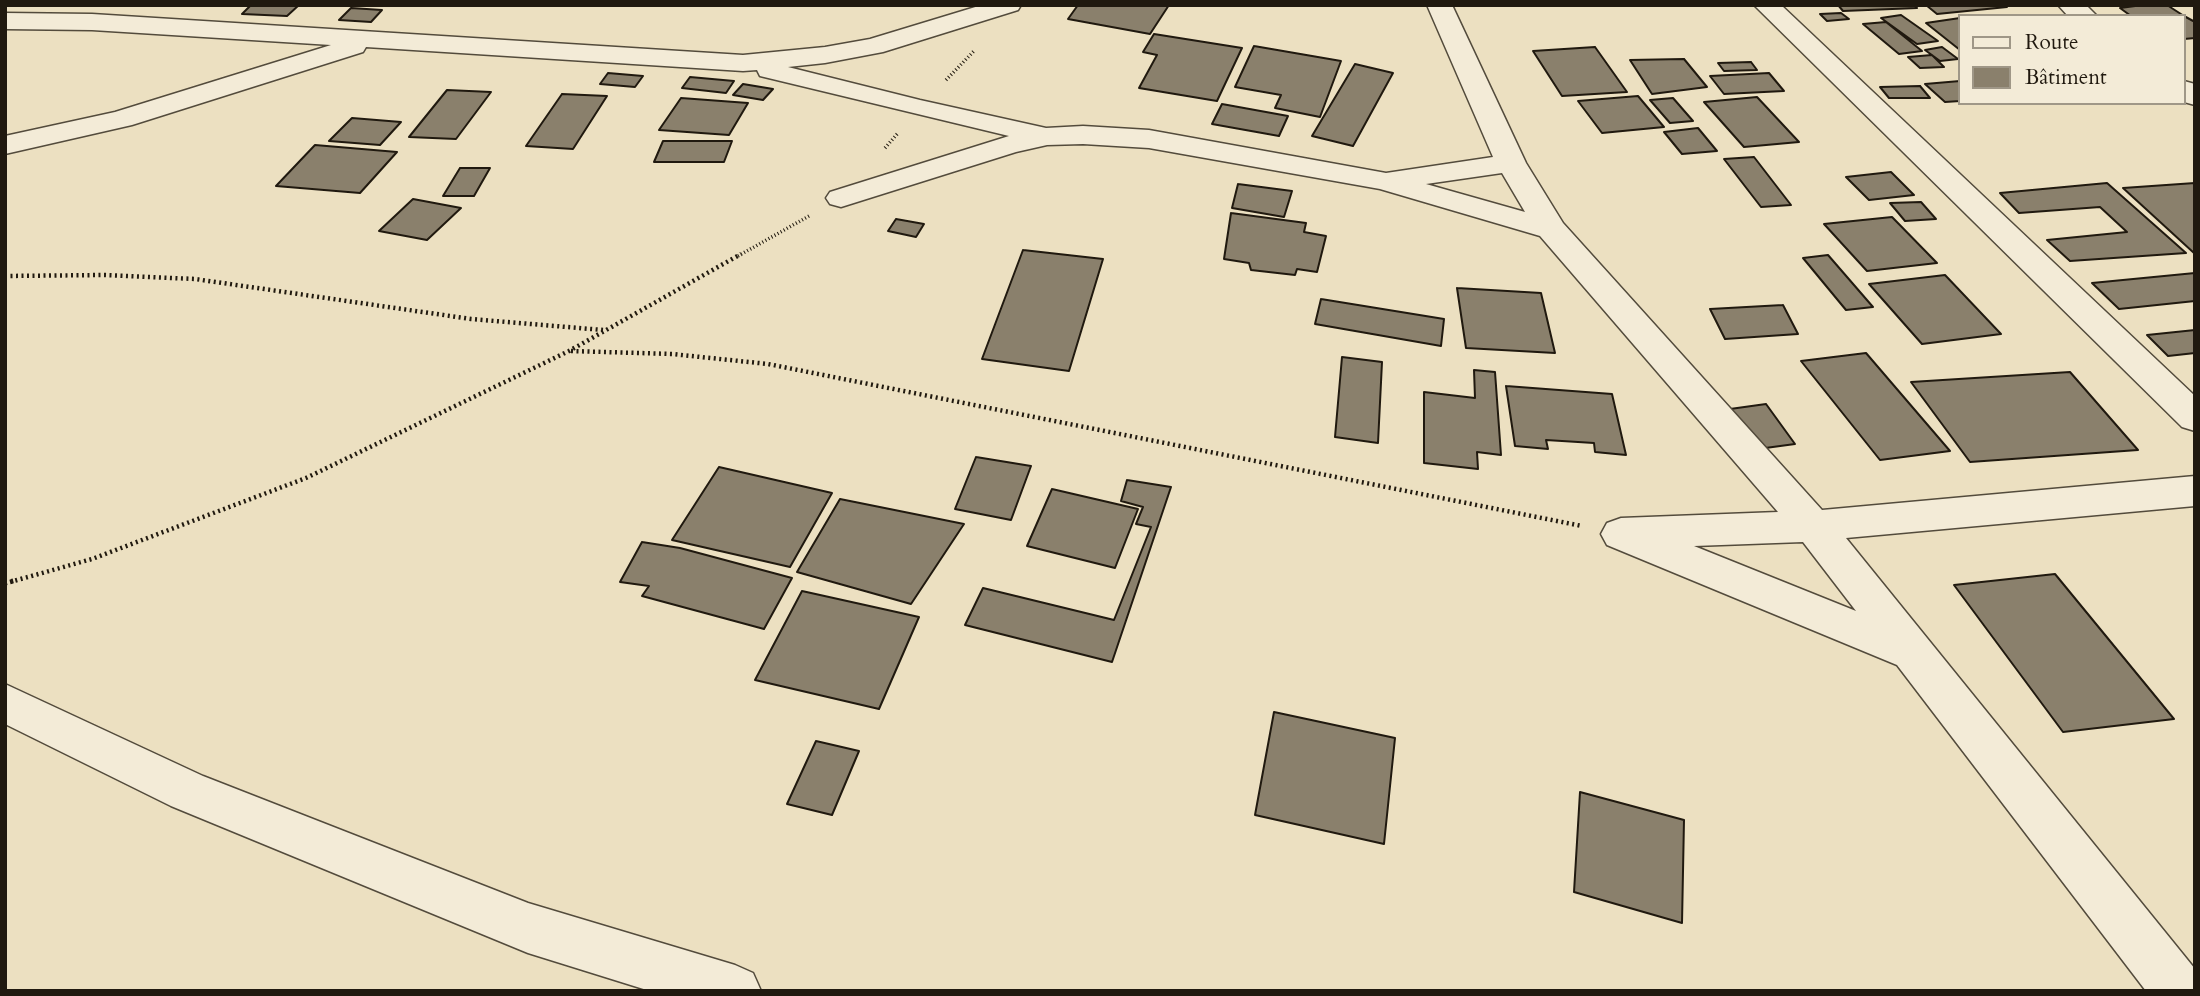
<!DOCTYPE html>
<meta charset="utf-8">
<style>
body{margin:0}
#map{position:relative;width:2200px;height:996px;overflow:hidden;background:#ece0c1;font-family:Cardo,serif}
canvas{display:block}
.frame{position:absolute;inset:0;border:7px solid #20190f;pointer-events:none}
.legend{position:absolute;left:1958px;top:14px;width:228px;height:91px;box-sizing:border-box;background:#f3ebd7;border:2px solid #9f9787;margin:0;padding:9px 12px;list-style:none;font-size:21px;color:#20190f}
.legend li{display:flex;align-items:center;gap:14px;height:35px}
.legend b{width:35px;border:2px solid #9f9787}
</style>
<div id="map">
<canvas width="2200" height="996"></canvas>
<div class="frame"></div>
<ul class="legend">
<li><b style="height:9px;background:#f3ebd7"></b>Route</li>
<li><b style="height:19px;background:#8a806c"></b>Bâtiment</li>
</ul>
</div>
<script>
const ctx = document.querySelector('canvas').getContext('2d');
ctx.lineJoin = 'round';
function fillPath(path, color) { ctx.fillStyle = color; ctx.fill(path, 'evenodd'); }
const poly = rows => new Path2D(rows.map(r => 'M' + r).join(''));
function stroke(path, color, width, dash) { ctx.strokeStyle = color; ctx.lineWidth = width; ctx.lineCap = dash ? 'butt' : 'round'; ctx.setLineDash(dash || []); ctx.stroke(path); }
const building = poly([
 [251,5,299,5,287,16,242,14,251,5],
 [1078,5,1169,5,1150,34,1068,19,1078,5],
 [1838,5,1914,5,1917,8,1843,11,1838,5],
 [1926,5,2004,5,2007,7,1937,14,1926,5],
 [2143,5,2167,5,2184,16,2131,16,2120,8,2143,5],
 [351,8,382,10,371,22,339,20,351,8],
 [1841,13,1849,19,1827,21,1820,14,1841,13],
 [1901,15,1938,41,1917,44,1881,18,1901,15],
 [2184,16,2195,22,2195,38,2184,39,2184,16],
 [1960,18,1960,50,1926,23,1960,18],
 [1886,22,1922,51,1899,54,1863,24,1886,22],
 [1154,34,1242,48,1217,101,1139,88,1157,55,1143,52,1154,34],
 [1254,46,1341,61,1320,117,1275,108,1281,95,1235,87,1254,46],
 [1595,47,1627,92,1562,96,1533,51,1595,47],
 [1942,47,1958,59,1940,61,1925,50,1942,47],
 [1932,55,1944,67,1920,68,1908,57,1932,55],
 [1684,59,1707,87,1652,94,1630,60,1684,59],
 [1751,62,1757,70,1724,71,1718,63,1751,62],
 [1355,64,1393,73,1353,146,1312,136,1355,64],
 [608,73,643,76,635,87,600,84,608,73],
 [1769,73,1784,91,1724,94,1710,76,1769,73],
 [690,77,734,81,726,93,682,88,690,77],
 [1960,81,1960,101,1945,102,1925,84,1960,81],
 [743,84,773,89,763,100,733,95,743,84],
 [1920,86,1930,98,1889,98,1880,87,1920,86],
 [447,90,491,92,456,139,409,137,447,90],
 [562,94,607,96,573,149,526,146,562,94],
 [1638,96,1664,127,1602,133,1578,101,1638,96],
 [1757,97,1799,142,1744,147,1704,102,1757,97],
 [681,98,748,103,729,135,659,130,681,98],
 [1673,98,1693,121,1670,123,1650,100,1673,98],
 [1222,104,1288,116,1279,136,1212,124,1222,104],
 [352,118,401,122,380,145,329,141,352,118],
 [1698,128,1717,151,1682,154,1664,132,1698,128],
 [663,141,732,141,724,162,654,162,663,141],
 [315,145,397,152,360,193,276,186,315,145],
 [1754,157,1791,205,1761,207,1724,159,1754,157],
 [460,168,490,168,474,196,443,196,460,168],
 [1891,172,1914,195,1869,200,1846,177,1891,172],
 [2107,183,2186,253,2070,261,2047,240,2127,232,2100,207,2019,213,2000,193,2107,183],
 [2195,183,2194,253,2123,188,2195,183],
 [1238,184,1292,191,1284,217,1232,208,1238,184],
 [413,199,461,208,427,240,379,231,413,199],
 [1921,202,1936,219,1905,221,1890,203,1921,202],
 [1231,213,1306,223,1304,232,1326,236,1317,272,1297,269,1295,275,1251,270,1249,263,1224,259,1231,213],
 [1892,217,1937,263,1867,271,1824,224,1892,217],
 [896,219,924,224,916,237,888,231,896,219],
 [1023,250,1103,259,1069,371,982,359,1023,250],
 [1828,255,1873,307,1846,310,1803,258,1828,255],
 [2195,273,2195,301,2119,309,2092,283,2195,273],
 [1945,275,2001,334,1922,344,1869,284,1945,275],
 [1457,288,1541,293,1555,353,1466,348,1457,288],
 [1321,299,1444,319,1441,346,1315,324,1321,299],
 [1783,305,1798,334,1725,339,1710,309,1783,305],
 [2195,330,2195,353,2168,356,2147,335,2195,330],
 [1866,353,1950,451,1880,460,1801,361,1866,353],
 [1342,357,1382,362,1378,443,1335,437,1342,357],
 [1474,370,1495,372,1501,455,1477,452,1478,469,1424,463,1424,392,1475,398,1474,370],
 [2070,372,2138,450,1970,462,1911,382,2070,372],
 [1506,386,1612,394,1626,455,1595,452,1594,443,1546,440,1548,449,1515,446,1506,386],
 [1766,404,1795,444,1758,449,1730,409,1766,404],
 [976,457,1031,466,1011,520,955,509,976,457],
 [719,467,832,493,790,567,672,540,719,467],
 [1127,480,1171,487,1112,662,965,625,983,588,1114,620,1151,527,1136,524,1143,507,1121,501,1127,480],
 [1052,489,1138,509,1115,568,1027,546,1052,489],
 [840,499,964,524,911,604,797,572,840,499],
 [642,542,680,548,792,578,764,629,642,596,649,586,620,582,642,542],
 [2055,574,2174,719,2063,732,1954,585,2055,574],
 [802,591,919,617,879,709,755,680,802,591],
 [1274,712,1395,738,1384,844,1255,815,1274,712],
 [816,741,859,751,832,815,787,804,816,741],
 [1580,792,1684,820,1682,923,1574,892,1580,792]
]);
const pathFar2 = poly([
 [946,80,974,51],
 [885,148,898,133],
 [738,256,809,216]
]);
const pathFar1 = poly([
 [5,276,105,275,195,279,471,319,603,330],
 [571,351,672,354,768,364,1582,526],
 [10,582,92,559,306,478,569,351,741,254]
]);
const path = poly([
 [5,583,17,580]
]);
const street = poly([
 [982,5,1021,5,1018,10,883,52,825,63,788,67,920,100,1046,128,1083,126,1149,130,1386,173,1493,157,1427,5,1452,5,1526,163,1563,223,1822,510,2195,476,2195,506,1846,538,2195,969,2195,991,2146,991,1897,665,1607,545,1601,534,1607,523,1621,518,1778,512,1540,236,1380,189,1149,148,1083,144,1047,145,1016,152,841,207,830,204,826,198,830,192,1009,136,760,76,757,70,743,71,366,47,363,52,132,125,5,154,5,136,115,112,331,45,92,30,5,29,5,13,92,14,743,55,825,47,870,39,982,5],
 [1502,173,1525,212,1426,184,1502,173],
 [1803,542,1856,611,1694,546,1803,542],
 [1754,5,1781,5,2195,396,2195,431,2182,427,1754,5],
 [2058,5,2086,5,2097,16,2068,16,2058,5],
 [2184,81,2195,84,2195,105,2184,102,2184,81],
 [5,684,203,776,528,903,735,965,753,973,761,991,650,991,528,953,171,806,5,724,5,684]
]);
fillPath(building, '#8a806c');
stroke(building, '#20190f', 2);
stroke(street, '#534b3c', 3);
stroke(pathFar2, '#20190f', 3.5, [1, 2.5]);
stroke(pathFar1, '#20190f', 4.5, [2, 3.5]);
stroke(path, '#20190f', 5, [2, 4.5]);
fillPath(street, '#f3ebd7');
</script>
